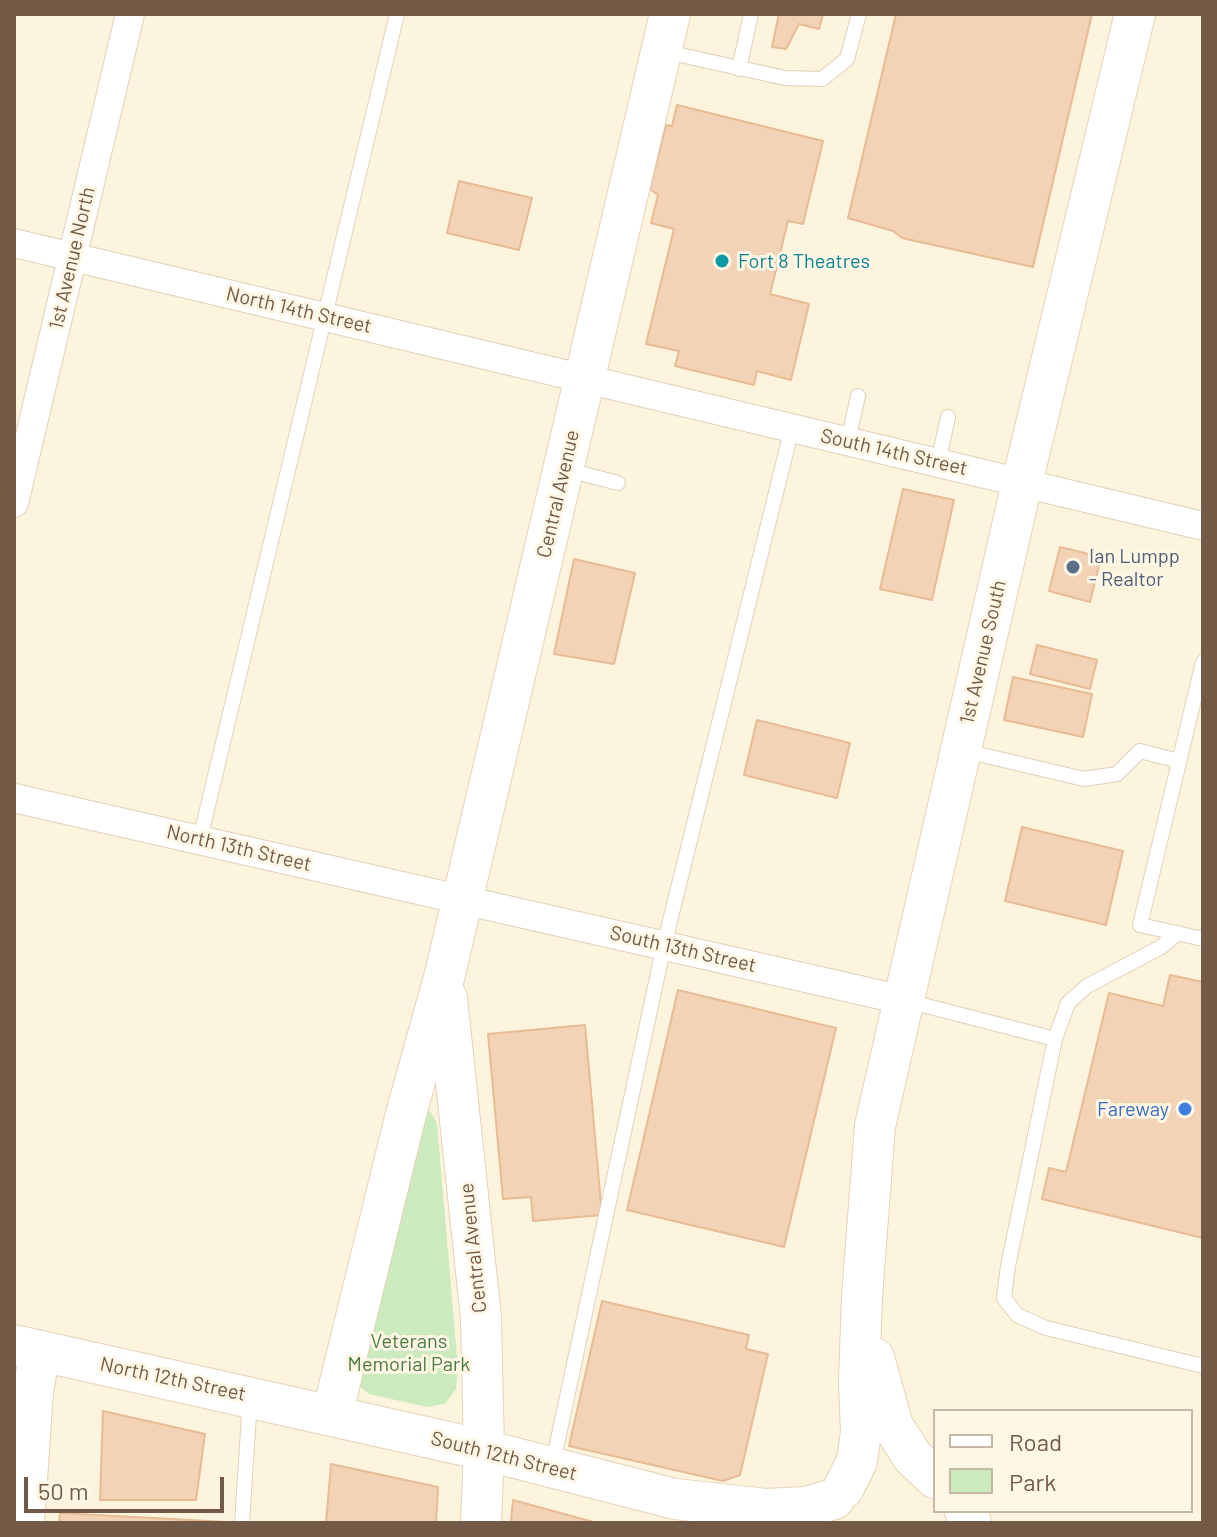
<!DOCTYPE html>
<style>
body{margin:0}
#map{position:relative;width:1217px;height:1537px;overflow:hidden;background:#fdf4de;font-family:Barlow,sans-serif}
canvas{display:block}
.frame{position:absolute;inset:0;border:16px solid #735a46;pointer-events:none}
.legend{position:absolute;left:933px;top:1409px;width:260px;height:104px;box-sizing:border-box;background:#fff7e5;border:2px solid #c7b8a5;margin:0;padding:10px 14px;list-style:none;font-size:24px;color:#735a46}
.legend li{display:flex;align-items:center;gap:16px;height:40px}
.legend b{width:40px;border:2px solid #c7b8a5}
.scale{position:absolute;left:24px;top:1477px;width:200px;height:36px;box-sizing:border-box;border:4px solid #735a46;border-top:0;padding-left:10px;font-size:24px;line-height:28px;white-space:nowrap;color:#735a46;-webkit-text-stroke:6px #fff7e5;paint-order:stroke}
</style>
<div id="map">
<canvas width="1217" height="1537"></canvas>
<div class="frame"></div>
<ul class="legend">
<li><b style="height:10px;background:#fff"></b>Road</li>
<li><b style="height:22px;background:#cbeabd"></b>Park</li>
</ul>
<div class="scale">50 m</div>
</div>
<script>
const ctx = document.querySelector('canvas').getContext('2d');
ctx.lineJoin = 'round';
function fillPath(path, color) { ctx.fillStyle = color; ctx.fill(path, 'evenodd'); }
const poly = rows => new Path2D(rows.map(r => 'M' + r).join(''));
function stroke(path, color, width, dash) { ctx.strokeStyle = color; ctx.lineWidth = width; ctx.lineCap = dash ? 'butt' : 'round'; ctx.setLineDash(dash || []); ctx.stroke(path); }
function drawText(font, color, halo, rows, align = 'center') {
  ctx.font = font + ' Barlow,sans-serif'; ctx.lineWidth = 6; ctx.setLineDash([]); ctx.textBaseline = 'middle'; ctx.strokeStyle = halo; ctx.fillStyle = color; for (const [text, x, y, turn = 0] of rows) {
    ctx.save(); ctx.translate(x, y); ctx.rotate((+turn || 0) * Math.PI / 180); ctx.textAlign = isNaN(turn) ? turn : align; if (halo) ctx.strokeText(text, 0, 0); ctx.fillText(text, 0, 0); ctx.restore();
  }
}
const green = poly([
 [430,1111,437,1123,458,1368,456,1389,445,1404,427,1407,369,1394,359,1386,419,1113]
]);
const building = poly([
 [779,14,823,14,819,29,799,24,786,49,772,47,779,14],
 [896,14,1092,14,1033,267,902,238,893,231,848,218,896,14],
 [677,105,823,141,803,224,788,221,770,294,809,304,791,380,757,371,754,385,675,366,679,351,646,344,674,229,651,223,658,195,650,189,666,125,672,126,677,105],
 [459,181,532,198,519,250,447,233,459,181],
 [903,489,954,500,932,600,880,589,903,489],
 [1060,547,1101,557,1090,602,1049,591,1060,547],
 [574,559,635,573,614,664,554,654,574,559],
 [1037,645,1097,660,1090,689,1030,674,1037,645],
 [1013,677,1092,694,1083,737,1004,720,1013,677],
 [757,720,850,743,837,798,744,775,757,720],
 [1022,827,1123,851,1106,925,1005,901,1022,827],
 [1170,975,1203,982,1203,1238,1042,1199,1049,1168,1066,1172,1109,993,1163,1006,1170,975],
 [678,990,836,1028,784,1247,627,1210,678,990],
 [585,1025,602,1215,533,1221,531,1197,503,1199,488,1034,585,1025],
 [602,1301,749,1335,746,1349,768,1354,740,1475,723,1481,569,1446,602,1301],
 [103,1411,205,1434,196,1500,100,1500,103,1411],
 [331,1464,438,1487,436,1523,326,1523,331,1464],
 [513,1500,597,1523,511,1523,513,1500],
 [60,1513,227,1522,227,1523,59,1523,60,1513]
]);
const service = poly([
 [662,51,785,78,822,79,847,59,859,14],
 [739,69,751,14],
 [848,441,858,396],
 [938,463,948,417],
 [564,469,618,483],
 [1203,662,1140,925,1203,939],
 [965,751,1084,779,1117,774,1140,751,1179,761],
 [200,839,397,14],
 [907,1001,1055,1039,1008,1266,1004,1298,1017,1315,1046,1328,1203,1366],
 [1055,1039,1068,1003,1087,986,1161,947,1178,933],
 [552,1467,664,945,792,428],
 [242,1523,250,1400]
]);
const minor = poly([
 [14,243,1203,526],
 [14,503,130,14],
 [14,798,903,1000]
]);
const secondary = poly([
 [447,998,481,1318,484,1450,481,1523],
 [14,1345,484,1450,675,1499,766,1509,806,1507,834,1499],
 [874,1358,893,1426,912,1456,935,1478],
 [332,1415,406,1114,445,974,670,14],
 [843,1489,857,1461,861,1432,859,1383,862,1296,875,1126,1022,483,1135,14],
 [965,1511,971,1523],
 [24,1523,33,1392,40,1351]
]);
const markers = [
 [722,261,8,"#0f9aa8"],
 [1073,567,8,"#5c6f8a"],
 [1185,1109,8,"#3f7fe0"]
];
const streetNames = [
 ["1st Avenue North",72,258,-77],
 ["North 14th Street",299,310,13],
 ["South 14th Street",894,452,13],
 ["Central Avenue",558,494,-77],
 ["1st Avenue South",983,652,-77],
 ["North 13th Street",239,848,13],
 ["South 13th Street",683,949,13],
 ["Central Avenue",473,1248,-96],
 ["North 12th Street",173,1379,12],
 ["South 12th Street",504,1456,14]
];
const cultureNames = [
 ["Fort 8 Theatres",738,261]
];
const serviceNames = [
 ["Ian Lumpp",1089,556],
 ["- Realtor",1089,579]
];
const shopNames = [
 ["Fareway",1169,1109]
];
const parkNames = [
 ["Veterans",409,1341],
 ["Memorial Park",409,1364]
];
fillPath(green, '#cbeabd');
fillPath(building, '#f3d3b5');
stroke(building, '#e7bb95', 2);
stroke(service, '#e1d0ba', 16);
stroke(minor, '#e1d0ba', 30);
stroke(secondary, '#e6d2b8', 42);
stroke(service, '#fff', 14);
stroke(minor, '#fff', 28);
stroke(secondary, '#fff', 40);
for (const [x, y, r, color] of markers) { const dot = new Path2D(); dot.arc(x, y, r, 0, 2 * Math.PI); ctx.fillStyle = color; ctx.fill(dot); stroke(dot, '#fff7e5', 3); }
drawText('20px', '#735a46', '#fff7e5', streetNames);
drawText('20px', '#0d838f', '#fff7e5', cultureNames, 'left');
drawText('20px', '#4e5e75', '#fff7e5', serviceNames, 'left');
drawText('20px', '#366cbe', '#fff7e5', shopNames, 'right');
drawText('20px', '#4a7a3d', '#fff7e5', parkNames);
</script>
